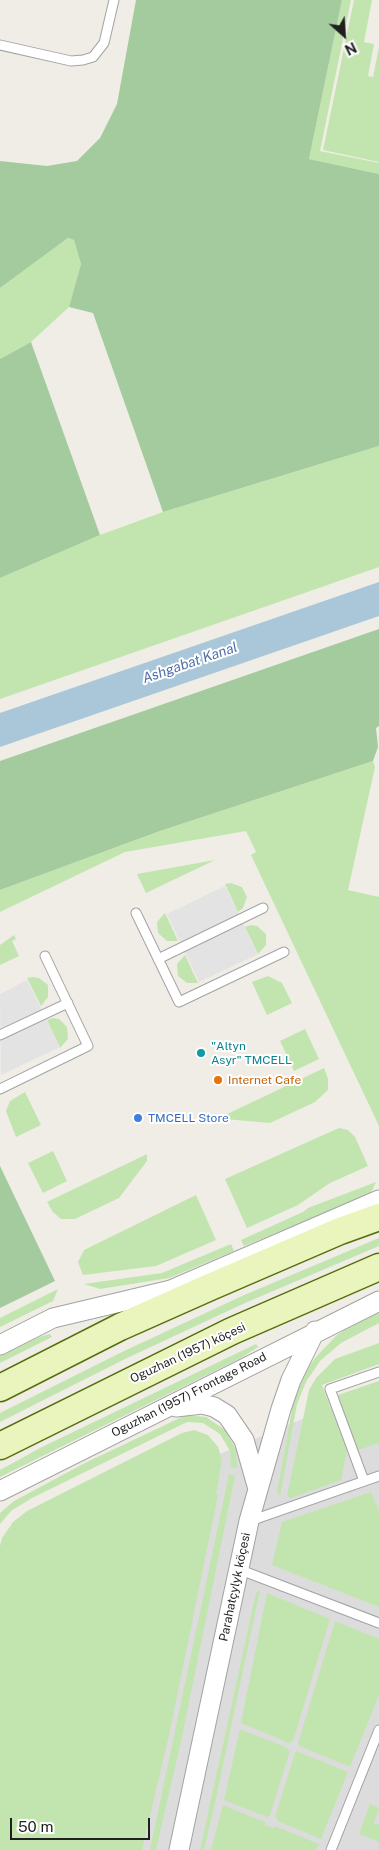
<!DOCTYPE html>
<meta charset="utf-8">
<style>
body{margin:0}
#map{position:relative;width:379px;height:1850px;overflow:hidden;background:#efede5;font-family:"Public Sans",sans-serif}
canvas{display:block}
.north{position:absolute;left:319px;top:10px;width:50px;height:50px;-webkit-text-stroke:4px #fff;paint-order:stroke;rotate:154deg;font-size:14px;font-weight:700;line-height:20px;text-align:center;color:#1f1f1f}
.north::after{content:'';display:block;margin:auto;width:18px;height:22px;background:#1f1f1f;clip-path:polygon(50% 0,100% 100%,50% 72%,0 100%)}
.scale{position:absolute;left:10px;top:1818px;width:140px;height:22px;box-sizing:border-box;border:2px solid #1f1f1f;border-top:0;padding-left:6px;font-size:15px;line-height:18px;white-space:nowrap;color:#1f1f1f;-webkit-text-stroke:4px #fff;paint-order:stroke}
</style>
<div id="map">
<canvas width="379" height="1850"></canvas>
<div class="north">N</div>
<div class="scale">50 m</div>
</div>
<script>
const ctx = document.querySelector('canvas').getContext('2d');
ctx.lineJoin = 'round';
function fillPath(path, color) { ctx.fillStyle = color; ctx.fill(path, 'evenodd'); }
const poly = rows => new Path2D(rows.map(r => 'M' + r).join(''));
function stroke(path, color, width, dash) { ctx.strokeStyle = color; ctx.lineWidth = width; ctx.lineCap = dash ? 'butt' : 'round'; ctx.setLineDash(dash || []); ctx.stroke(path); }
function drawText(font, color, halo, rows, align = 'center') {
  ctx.font = font + ' "Public Sans",sans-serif'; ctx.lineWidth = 4; ctx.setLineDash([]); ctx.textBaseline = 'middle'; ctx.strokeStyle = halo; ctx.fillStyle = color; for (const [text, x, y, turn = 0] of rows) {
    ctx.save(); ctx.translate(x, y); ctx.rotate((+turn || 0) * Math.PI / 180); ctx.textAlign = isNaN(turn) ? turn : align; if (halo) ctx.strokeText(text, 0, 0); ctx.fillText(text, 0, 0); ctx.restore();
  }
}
const residential = poly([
 [379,1389,379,1850,0,1850,0,1551,31,1534,321,1411]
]);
const grass = poly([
 [342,0,351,0,320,151,379,163,379,174,309,159],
 [354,0,372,0,364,42,374,44,368,76,373,77,379,47,379,162,323,150],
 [68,238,74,240,81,264,69,307,31,342,0,359,0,288],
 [379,446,379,567,0,699,0,578,100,535,163,512],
 [373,761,375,767,348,890,379,897,379,1126,251,855,256,852,246,831,125,852,0,912,0,890,160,831],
 [215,860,146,893,137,874],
 [231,883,242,887,247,897,243,908,238,912,225,884],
 [165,913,178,941,167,941,158,933,157,922],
 [251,925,257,926,266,934,266,945,258,954,245,927],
 [14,935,16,939,12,941,19,956,0,965,0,945],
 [185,955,198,983,187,983,178,976,177,964],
 [268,976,282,983,292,1003,267,1015,252,982],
 [33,977,39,978,48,985,48,997,41,1006,27,978],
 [53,1018,59,1019,67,1027,68,1039,60,1048,47,1020],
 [305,1029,319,1059,294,1071,280,1041],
 [324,1068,328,1079,328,1090,315,1102,270,1123,225,1119,223,1116],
 [25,1092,41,1125,16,1137,6,1111,10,1101],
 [339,1128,348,1130,355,1137,368,1166,330,1183,298,1205,247,1228,225,1179],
 [53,1151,67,1181,43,1193,28,1163],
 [147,1154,147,1161,119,1198,75,1219,61,1219,53,1212,47,1202],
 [376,1182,370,1195,244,1246,241,1240,303,1212,308,1208],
 [196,1195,216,1240,156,1266,83,1275,78,1262,84,1250],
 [379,1238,379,1246,245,1303,125,1359,0,1422,0,1413,122,1352,242,1296],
 [231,1244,234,1251,169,1278,100,1289,84,1284,162,1273],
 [58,1289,53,1301,0,1327,0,1318],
 [379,1312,379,1323,341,1343,320,1361,306,1382,297,1404,280,1497,277,1492,293,1404,306,1370,316,1357,337,1335,350,1326],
 [50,1334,52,1337,0,1363,0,1356,39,1337],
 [379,1343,379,1364,322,1385,347,1451,341,1480,291,1498,287,1496,309,1390,316,1378,335,1359],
 [256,1344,258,1347,241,1358,0,1477,0,1470,42,1447],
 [379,1381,379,1443,358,1450,338,1395],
 [186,1415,206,1417,225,1430,236,1449,237,1468,231,1467,230,1451,220,1434,203,1423,187,1422,32,1498,11,1511,0,1524,0,1513,14,1501,85,1463],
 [194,1430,208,1435,218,1447,222,1460,216,1494,218,1495,169,1735,142,1850,0,1850,0,1546,2,1538,13,1522,27,1511,182,1433],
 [229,1474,235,1476,182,1737,156,1850,150,1850],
 [371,1492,379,1511,379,1607,272,1565,282,1522],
 [260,1590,215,1803,204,1850,200,1850,256,1593],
 [267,1593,330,1619,293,1741,289,1743,241,1723],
 [335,1621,379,1639,379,1695,350,1767,299,1746,298,1743],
 [240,1729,288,1748,287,1750,290,1751,270,1815,267,1817,224,1800],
 [297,1751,348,1772,321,1839,277,1821,278,1819,275,1817,295,1753],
 [370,1804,379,1808,374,1823,379,1825,379,1842,359,1834],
 [223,1805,265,1822,265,1825,274,1828,275,1826,319,1844,316,1850,211,1850]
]);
const forest = poly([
 [136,0,342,0,309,159,379,174,379,446,163,512,93,313,69,307,81,264,74,240,68,238,0,288,0,161,47,166,77,161,100,138,117,104],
 [31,342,100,535,0,578,0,359],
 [379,629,379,726,376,728,378,747,373,761,160,831,0,890,0,761],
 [0,1166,55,1281,0,1308]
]);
const parking = poly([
 [225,886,258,954,199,982,167,914],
 [27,980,60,1047,1,1075,0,994]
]);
const water = poly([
 [379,582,379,616,0,747,0,713]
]);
const service = poly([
 [0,45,71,61,83,60,93,57,104,43,114,0],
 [136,913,179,1002,284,952],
 [158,959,263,908],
 [0,1035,68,1003],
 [0,1089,88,1046,45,956],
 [364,1481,330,1389,379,1372],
 [250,1521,379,1476],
 [238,1569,379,1623],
 [331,1850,379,1730]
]);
const minor = poly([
 [0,1345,53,1318,171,1290,379,1200],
 [176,1407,202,1404,214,1407,227,1415,244,1440,258,1489],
 [0,1491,379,1301],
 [179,1850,249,1521,281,1409,291,1380,315,1331]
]);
const secondary = poly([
 [0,1388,120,1327,210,1287,340,1231,379,1217],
 [0,1446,232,1331,379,1267]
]);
const markers = [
 [201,1053,5,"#0f9aa8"],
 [218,1080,5,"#e8710a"],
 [138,1118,5,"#3f7fe0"]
];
const cultureNames = [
 ["\"Altyn",211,1046],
 ["Asyr\" TMCELL",211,1060]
];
const foodNames = [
 ["Internet Cafe",228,1080]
];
const shopNames = [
 ["TMCELL Store",148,1118]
];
const streetNames = [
 ["Oguzhan (1957) köçesi",188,1353,-25],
 ["Oguzhan (1957) Frontage Road",189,1395,-27],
 ["Parahatçylyk köçesi",235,1587,-78]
];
const waterNames = [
 ["Ashgabat Kanal",190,663,-19]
];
fillPath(residential, '#dddcdc');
fillPath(grass, '#c2e5af');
fillPath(forest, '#a4cb9d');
fillPath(parking, '#e3e3e3');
fillPath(water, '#a9c7d9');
stroke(service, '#a3a3a3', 11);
stroke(minor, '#a3a3a3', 21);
stroke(secondary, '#566f0c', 29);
stroke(service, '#fff', 9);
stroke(minor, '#fff', 19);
stroke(secondary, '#eaf5bd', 26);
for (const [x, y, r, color] of markers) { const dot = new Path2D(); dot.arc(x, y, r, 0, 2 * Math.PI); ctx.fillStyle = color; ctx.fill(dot); stroke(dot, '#fff', 2); }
drawText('12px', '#0d838f', '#fff', cultureNames, 'left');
drawText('12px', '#c56008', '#fff', foodNames, 'left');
drawText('12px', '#366cbe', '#fff', shopNames, 'left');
drawText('12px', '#1f1f1f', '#fff', streetNames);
drawText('italic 14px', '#5170a8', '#fff', waterNames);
</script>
